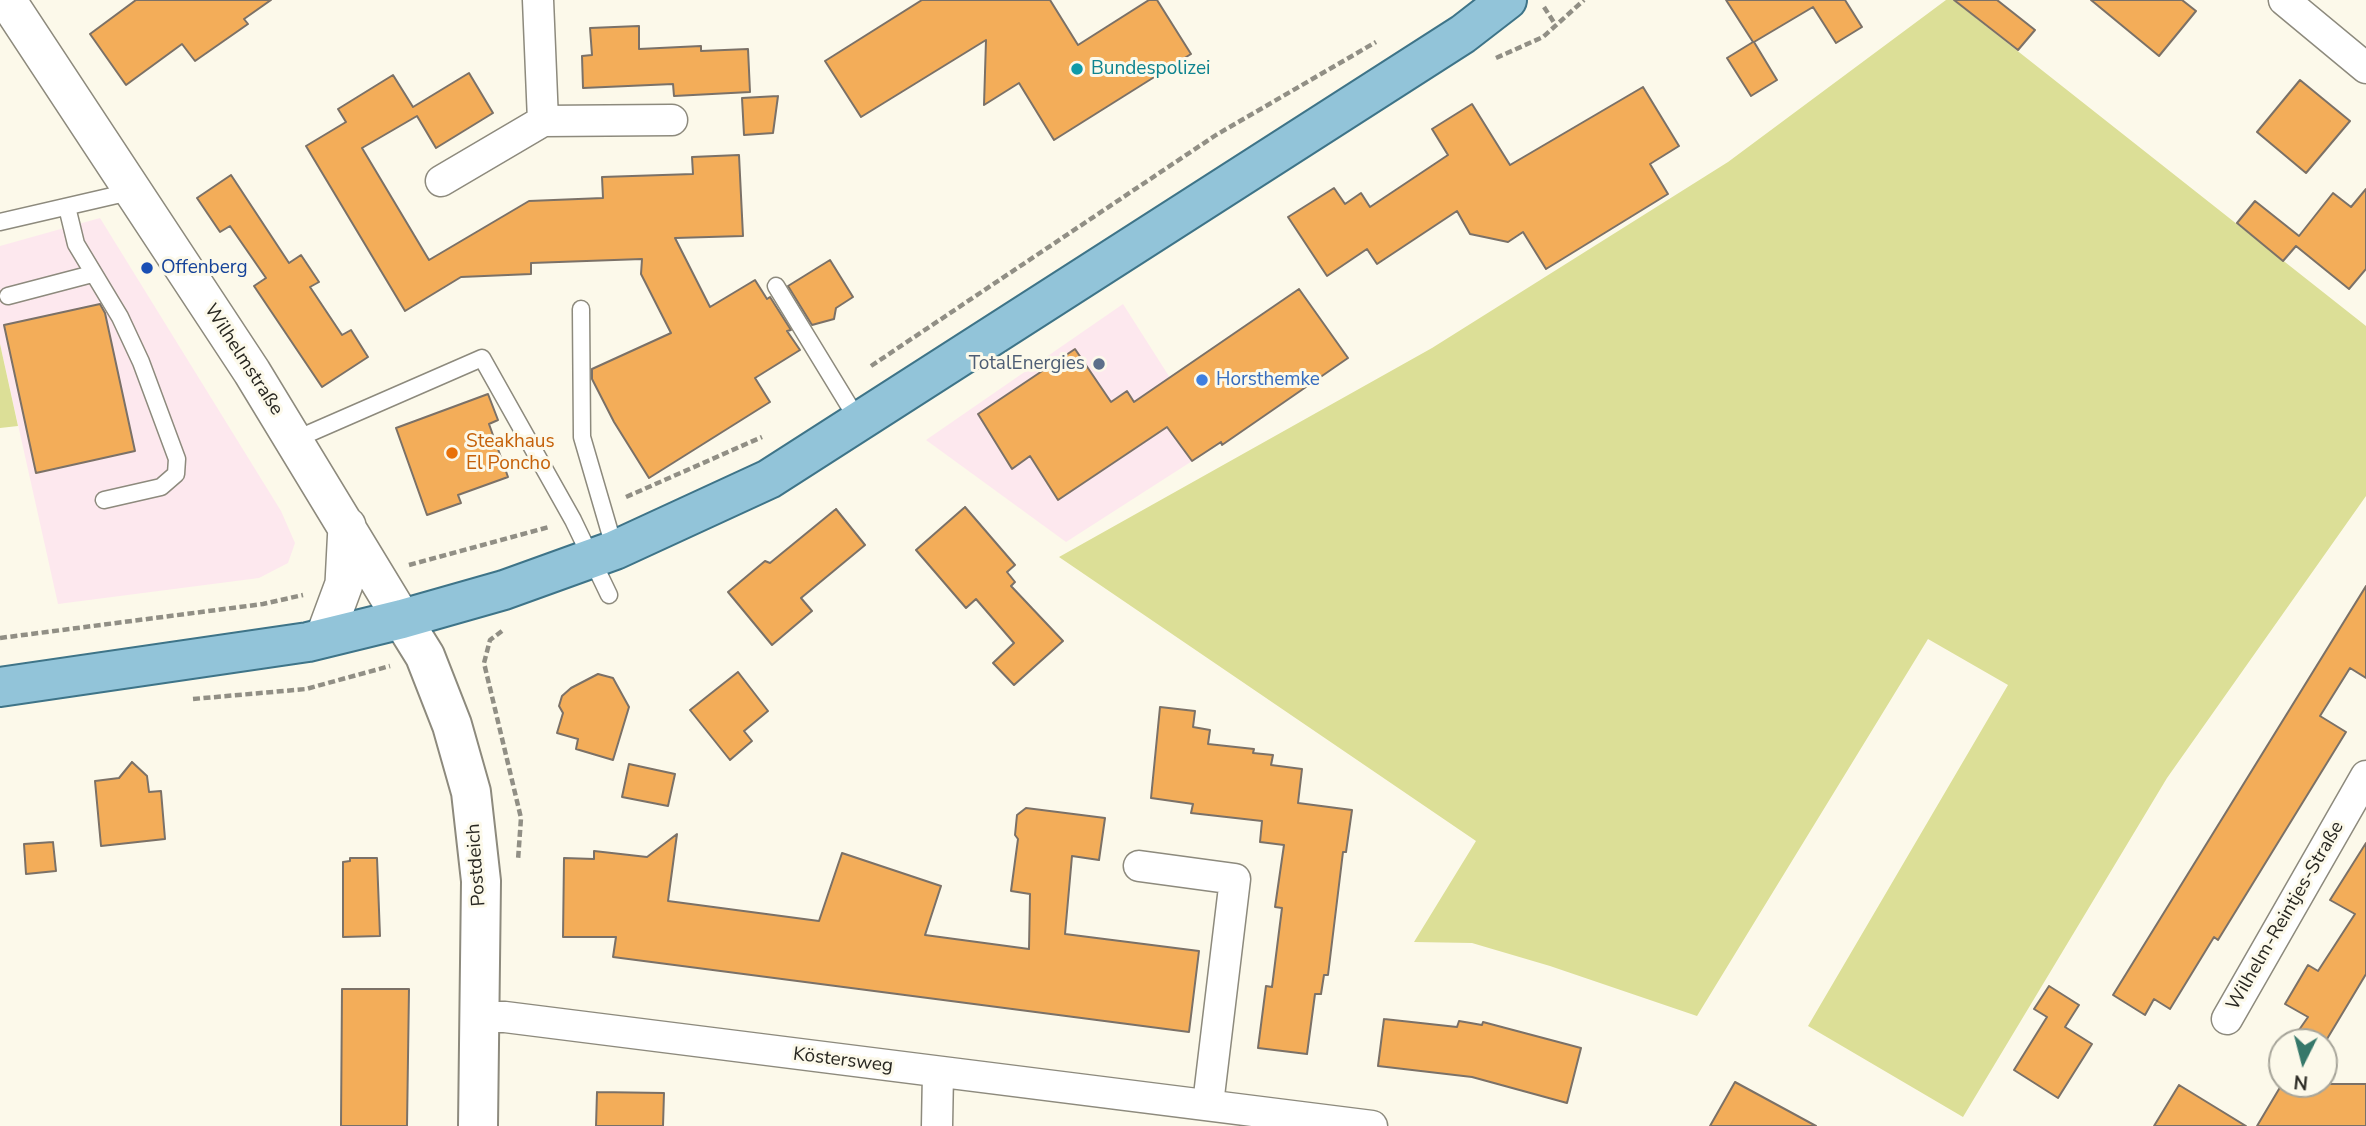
<!DOCTYPE html>
<meta charset="utf-8">
<style>
body{margin:0}
#map{position:relative;width:2366px;height:1126px;overflow:hidden;background:#fcf9ea;font-family:"Nunito Sans",sans-serif}
canvas{display:block}
.north{position:absolute;left:2268px;top:1028px;width:70px;height:70px;box-sizing:border-box;background:#fcf9ea;border:2px solid #a7a59a;border-radius:50%;rotate:186deg;font-size:19px;font-weight:700;line-height:28px;text-align:center;color:#282721}
.north::after{content:'';display:block;margin:auto;width:24px;height:32px;background:#36786a;clip-path:polygon(50% 0,100% 100%,50% 72%,0 100%)}
</style>
<div id="map">
<canvas width="2366" height="1126"></canvas>
<div class="north">N</div>
</div>
<script>
const ctx = document.querySelector('canvas').getContext('2d');
ctx.lineJoin = 'round';
function fillPath(path, color) { ctx.fillStyle = color; ctx.fill(path, 'evenodd'); }
const poly = rows => new Path2D(rows.map(r => 'M' + r).join(''));
function stroke(path, color, width, dash) { ctx.strokeStyle = color; ctx.lineWidth = width; ctx.lineCap = dash ? 'butt' : 'round'; ctx.setLineDash(dash || []); ctx.stroke(path); }
function drawText(font, color, halo, rows, align = 'center') {
  ctx.font = font + ' "Nunito Sans",sans-serif'; ctx.lineWidth = 6; ctx.setLineDash([]); ctx.textBaseline = 'middle'; ctx.strokeStyle = halo; ctx.fillStyle = color; for (const [text, x, y, turn = 0] of rows) {
    ctx.save(); ctx.translate(x, y); ctx.rotate((+turn || 0) * Math.PI / 180); ctx.textAlign = isNaN(turn) ? turn : align; if (halo) ctx.strokeText(text, 0, 0); ctx.fillText(text, 0, 0); ctx.restore();
  }
}
const commercial = poly([
 [100,218,281,511,295,543,288,563,259,578,58,604,0,344,0,246],
 [1123,304,1214,447,1066,542,926,440]
]);
const green = poly([
 [1946,0,1953,0,2366,326,2366,496,2167,778,1963,1117,1808,1026,2008,685,1928,639,1697,1016,1550,966,1472,943,1414,942,1476,841,1059,557,1432,348,1728,162],
 [0,344,18,426,0,428]
]);
const building = poly([
 [136,0,271,0,244,19,248,24,195,61,182,44,126,85,90,34,136,0],
 [922,0,1050,0,1078,45,1149,0,1157,0,1191,54,1054,140,1019,83,984,105,986,40,861,117,825,61,922,0],
 [1726,0,1845,0,1862,27,1836,43,1813,7,1754,42,1777,80,1751,96,1727,58,1753,42,1726,0],
 [1954,0,1997,0,2035,30,2018,50,1954,0],
 [2091,0,2182,0,2196,11,2159,56,2091,0],
 [639,26,639,49,701,46,701,51,748,49,750,92,674,96,673,84,583,88,582,56,592,55,590,28,639,26],
 [469,73,493,113,436,148,417,116,362,148,429,260,529,201,603,198,602,177,693,174,692,157,739,155,743,236,675,238,710,307,755,280,767,299,770,297,791,330,787,331,800,350,755,378,770,402,649,478,614,422,592,379,592,369,671,333,641,274,642,259,531,263,531,274,461,277,405,311,306,146,346,122,338,109,393,75,413,107,469,73],
 [2300,80,2350,121,2306,173,2257,132,2300,80],
 [1643,87,1679,146,1650,164,1668,194,1546,269,1523,232,1508,242,1470,234,1457,211,1377,264,1367,249,1327,276,1288,217,1334,188,1345,204,1361,193,1370,207,1448,155,1432,129,1472,104,1510,165,1643,87],
 [778,96,773,133,744,135,742,98,778,96],
 [231,175,289,263,301,255,319,282,310,287,342,335,351,330,368,357,322,387,254,286,266,278,230,226,220,232,197,198,231,175],
 [2366,189,2366,269,2349,289,2296,246,2283,261,2237,223,2255,201,2299,236,2333,193,2351,207,2366,189],
 [830,260,853,297,836,308,834,319,812,325,788,286,830,260],
 [1299,289,1348,358,1222,445,1221,442,1192,461,1167,427,1058,500,1030,456,1012,469,978,414,1075,349,1111,402,1127,391,1134,402,1299,289],
 [100,304,105,313,135,451,36,473,4,325,100,304],
 [488,394,498,420,489,424,508,477,458,495,461,503,427,515,396,428,488,394],
 [965,507,1015,565,1007,572,1015,582,1011,586,1063,641,1014,685,993,663,1014,643,976,599,966,608,916,550,965,507],
 [836,509,865,545,801,598,812,611,772,645,728,592,765,561,770,563,836,509],
 [2366,586,2366,678,2350,668,2320,716,2346,732,2218,940,2214,937,2170,1009,2154,999,2145,1015,2113,995,2366,586],
 [738,672,768,711,744,731,752,741,730,760,690,710,738,672],
 [598,674,613,678,629,707,613,760,576,749,578,739,557,733,563,713,559,706,562,696,571,688,598,674],
 [1160,707,1195,711,1193,727,1210,730,1208,744,1254,749,1253,753,1273,755,1271,765,1302,769,1298,803,1352,810,1346,852,1343,852,1328,975,1324,975,1321,994,1315,994,1307,1054,1258,1048,1266,986,1272,987,1282,908,1275,907,1284,845,1260,842,1262,821,1191,813,1193,804,1151,798,1160,707],
 [132,762,147,776,149,792,161,791,165,839,101,846,95,781,119,778,132,762],
 [629,764,675,774,668,806,622,797,629,764],
 [1026,808,1105,818,1099,860,1072,856,1065,934,1199,951,1189,1032,613,957,616,937,563,937,564,858,594,859,594,851,647,857,677,834,668,901,819,921,842,853,941,886,925,935,1029,949,1030,894,1011,891,1018,839,1015,835,1017,815,1026,808],
 [53,842,56,871,26,874,24,844,53,842],
 [2366,843,2366,974,2324,1044,2299,1030,2308,1017,2285,1004,2308,965,2318,971,2355,914,2330,900,2366,843],
 [350,858,377,858,380,936,343,937,343,862,350,861,350,858],
 [2049,986,2079,1005,2065,1027,2092,1044,2058,1098,2014,1070,2047,1017,2034,1009,2049,986],
 [342,989,409,989,407,1126,341,1126,342,989],
 [1384,1019,1457,1027,1459,1021,1482,1025,1483,1022,1581,1048,1567,1103,1472,1077,1378,1066,1384,1019],
 [1735,1082,1816,1126,1710,1126,1735,1082],
 [2282,1084,2366,1084,2366,1126,2257,1126,2282,1084],
 [2179,1085,2246,1126,2154,1126,2179,1085],
 [597,1092,664,1093,663,1126,596,1126,597,1092]
]);
const path = poly([
 [1544,7,1555,24],
 [1496,58,1543,37,1584,0],
 [871,366,1216,135,1376,42],
 [626,497,762,437],
 [409,565,549,527],
 [502,631,490,640,484,663,521,818,518,860],
 [0,638,263,604,303,595],
 [193,699,306,689,390,666]
]);
const service = poly([
 [67,207,76,244,120,317,141,362,177,459,176,474,161,487,104,500],
 [0,222,134,191],
 [776,286,859,422],
 [8,296,92,274],
 [581,309,582,437,615,550],
 [294,440,482,358,573,520,609,595]
]);
const minor = poly([
 [2284,0,2366,68],
 [543,121,672,120],
 [441,181,543,121,538,0],
 [1139,866,1235,879,1208,1104],
 [479,1017,505,1017,1372,1126],
 [2227,1019,2366,776],
 [937,1126,938,1073]
]);
const tertiary = poly([
 [7,0,252,372,402,619],
 [324,638,344,584,347,526]
]);
const secondary = poly([
 [402,619,425,656,452,725,471,792,481,881,478,1126]
]);
const primary = poly([
 [0,687,308,642,402,619,504,590,615,550,769,479,1463,34,1507,0]
]);
const markers = [
 [1077,69,7,"#0f9aa8"],
 [147,268,7,"#1a4fb4"],
 [1099,364,7,"#5c6f8a"],
 [1202,380,7,"#3f7fe0"],
 [452,453,7,"#e8710a"]
];
const cultureNames = [
 ["Bundespolizei",1091,69]
];
const transitNames = [
 ["Offenberg",161,268]
];
const streetNames = [
 ["Wilhelmstraße",243,360,57],
 ["Postdeich",477,865,-94],
 ["Wilhelm-Reintjes-Straße",2286,916,-60],
 ["Köstersweg",843,1061,7]
];
const serviceNames = [
 ["TotalEnergies",1085,364]
];
const shopNames = [
 ["Horsthemke",1216,380]
];
const foodNames = [
 ["Steakhaus",466,442],
 ["El Poncho",466,464]
];
fillPath(commercial, '#fde8ee');
fillPath(green, '#dcdf97');
fillPath(building, '#f3ad59');
stroke(building, '#7b7167', 2);
stroke(service, '#8d8a7d', 19);
stroke(minor, '#8d8a7d', 33);
stroke(tertiary, '#8d8a7d', 40);
stroke(secondary, '#8d8a7d', 42);
stroke(primary, '#3e7488', 42);
stroke(path, '#918f85', 4.5, [7, 3.5]);
stroke(service, '#fff', 16);
stroke(minor, '#fff', 30);
stroke(tertiary, '#fff', 37);
stroke(secondary, '#fff', 38);
stroke(primary, '#92c4d9', 38);
for (const [x, y, r, color] of markers) { const dot = new Path2D(); dot.arc(x, y, r, 0, 2 * Math.PI); ctx.fillStyle = color; ctx.fill(dot); stroke(dot, '#fcf9ea', 2.5); }
drawText('19px', '#0d838f', '#fcf9ea', cultureNames, 'left');
drawText('19px', '#164399', '#fcf9ea', transitNames, 'left');
drawText('19px', '#282721', '#fcf9ea', streetNames);
drawText('19px', '#4e5e75', '#fcf9ea', serviceNames, 'right');
drawText('19px', '#366cbe', '#fcf9ea', shopNames, 'left');
drawText('19px', '#c56008', '#fcf9ea', foodNames, 'left');
</script>
